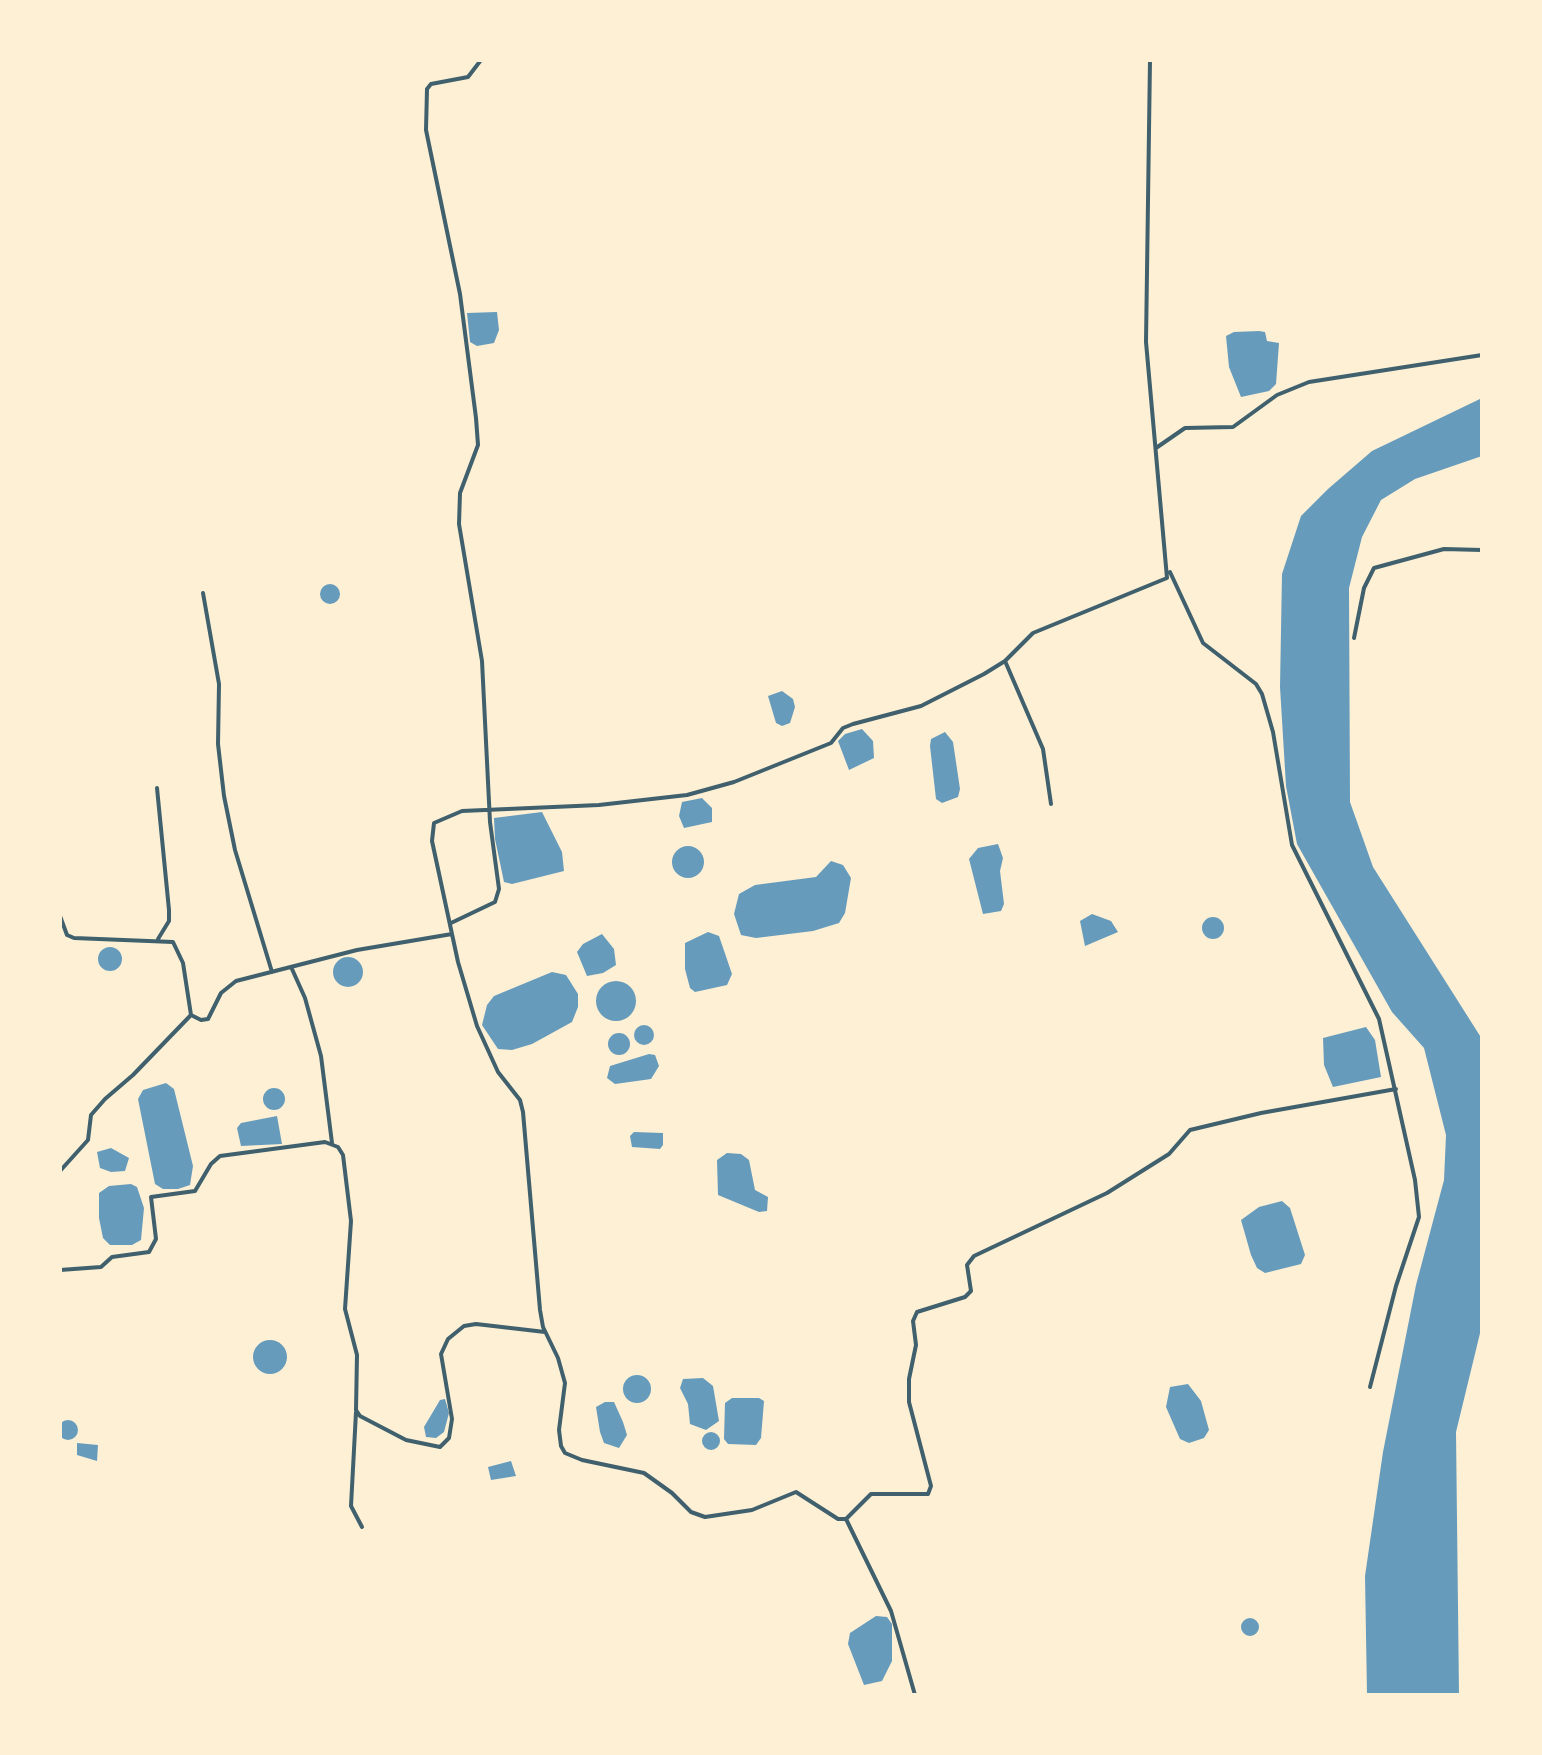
<!DOCTYPE html>
<style>
body{margin:0}
#map{position:relative;width:1542px;height:1755px;overflow:hidden;background:#fdf0d5;font-family:Signika,sans-serif}
canvas{display:block}
.frame{position:absolute;inset:0;border:62px solid #fdf0d5;pointer-events:none}
</style>
<div id="map">
<canvas width="1542" height="1755"></canvas>
<div class="frame"></div>
</div>
<script>
const ctx = document.querySelector('canvas').getContext('2d');
ctx.lineJoin = 'round';
function fillPath(path, color) { ctx.fillStyle = color; ctx.fill(path, 'evenodd'); }
const poly = rows => new Path2D(rows.map(r => 'M' + r).join(''));
function stroke(path, color, width, dash) { ctx.strokeStyle = color; ctx.lineWidth = width; ctx.lineCap = dash ? 'butt' : 'round'; ctx.setLineDash(dash || []); ctx.stroke(path); }
const water = poly([
 [497,312,499,330,494,343,477,346,470,342,467,313],
 [1259,331,1265,332,1267,341,1279,343,1276,384,1269,391,1241,397,1229,367,1226,336,1234,332],
 [1482,398,1482,456,1415,479,1381,500,1362,537,1349,588,1350,802,1373,867,1482,1039,1482,1325,1456,1432,1459,1695,1367,1695,1365,1576,1383,1452,1416,1285,1444,1180,1446,1135,1424,1048,1392,1012,1297,844,1286,786,1280,687,1282,574,1301,516,1328,489,1372,451],
 '320 594a10 10 0 1 1 20 0a10 10 0 1 1-20 0Z',
 [782,691,793,699,795,707,790,723,782,726,776,723,768,696],
 [862,729,873,741,874,758,849,770,838,741,845,734],
 [945,732,953,742,960,789,958,797,942,803,936,799,930,746,931,739],
 [702,798,712,808,712,822,684,828,679,816,682,802],
 [542,812,562,852,564,871,512,884,504,882,495,839,494,818],
 [998,844,1003,858,1000,871,1004,904,1001,911,983,914,969,859,978,848],
 '672 862a16 16 0 1 1 32 0a16 16 0 1 1-32 0Z',
 [831,861,843,865,851,878,845,913,839,923,813,931,756,938,741,935,734,914,739,894,755,885,816,877],
 [1092,914,1111,921,1118,932,1085,946,1080,921],
 '1202 928a11 11 0 1 1 22 0a11 11 0 1 1-22 0Z',
 [708,932,719,936,732,974,727,985,695,992,690,988,685,969,685,943],
 [602,934,614,949,616,965,603,973,587,976,577,952,583,944],
 '98 959a12 12 0 1 1 24 0a12 12 0 1 1-24 0Z',
 '333 972a15 15 0 1 1 30 0a15 15 0 1 1-30 0Z',
 [552,972,566,975,578,994,578,1007,572,1022,532,1044,512,1050,498,1049,482,1025,487,1005,494,996],
 '596 1001a20 20 0 1 1 40 0a20 20 0 1 1-40 0Z',
 '634 1035a10 10 0 1 1 20 0a10 10 0 1 1-20 0Z',
 [1366,1027,1375,1040,1381,1077,1333,1087,1324,1065,1323,1038],
 '608 1044a11 11 0 1 1 22 0a11 11 0 1 1-22 0Z',
 [649,1054,655,1055,659,1066,651,1079,615,1084,607,1078,610,1066],
 [166,1083,174,1089,193,1166,190,1185,178,1189,163,1189,155,1184,138,1099,143,1090],
 '263 1099a11 11 0 1 1 22 0a11 11 0 1 1-22 0Z',
 [277,1116,282,1144,241,1146,237,1128,241,1123],
 [634,1132,663,1133,663,1145,660,1149,632,1147,630,1136],
 [111,1148,129,1158,125,1171,111,1172,100,1168,97,1152],
 [727,1153,741,1154,749,1160,755,1190,768,1197,767,1211,759,1212,718,1195,717,1160],
 [131,1184,137,1187,144,1208,141,1240,132,1245,110,1245,103,1238,99,1218,99,1193,109,1186],
 [1282,1201,1290,1208,1305,1255,1301,1264,1265,1273,1257,1268,1251,1255,1241,1220,1259,1207],
 '253 1357a17 17 0 1 1 34 0a17 17 0 1 1-34 0Z',
 '623 1389a14 14 0 1 1 28 0a14 14 0 1 1-28 0Z',
 [703,1378,713,1386,719,1421,706,1430,690,1424,688,1404,680,1388,683,1379],
 [1188,1384,1201,1401,1209,1430,1204,1438,1189,1443,1180,1439,1166,1407,1170,1387],
 [732,1398,759,1398,764,1401,761,1438,756,1445,728,1444,724,1439,725,1403],
 [445,1399,449,1413,444,1432,436,1438,426,1437,424,1427,440,1400],
 [605,1402,614,1402,623,1422,627,1435,619,1448,604,1443,600,1432,596,1407],
 '58 1430a10 10 0 1 1 20 0a10 10 0 1 1-20 0Z',
 '702 1441a9 9 0 1 1 18 0a9 9 0 1 1-18 0Z',
 [77,1443,98,1445,97,1461,77,1455],
 [511,1461,516,1476,491,1480,488,1467],
 [876,1616,887,1617,892,1624,892,1661,882,1681,864,1685,848,1644,850,1633],
 '1241 1627a9 9 0 1 1 18 0a9 9 0 1 1-18 0Z'
]);
const minor = poly([
 [1150,60,1146,342,1167,578,1033,633,1005,661,984,674,921,706,853,724,843,728,831,743,734,782,687,795,599,805,462,811,434,823,432,841,458,962,477,1026,498,1072,520,1100,523,1112,540,1310,543,1327,558,1358,565,1383,559,1430,561,1446,565,1453,582,1460,644,1473,672,1493,691,1512,705,1517,752,1510,796,1492,838,1519,846,1519,871,1494,928,1494,931,1486,909,1402,909,1379,916,1345,913,1321,917,1312,965,1297,971,1291,967,1265,974,1256,1107,1193,1169,1154,1190,1130,1261,1113,1396,1089],
 [1156,448,1185,428,1233,427,1277,395,1309,382,1482,355],
 [1170,572,1203,643,1256,684,1262,694,1273,732,1292,845,1379,1019,1415,1180,1419,1217,1396,1286,1370,1387],
 [203,593,219,684,218,744,224,796,235,850,272,972],
 [1354,638,1364,588,1374,568,1444,549,1482,550],
 [1005,661,1043,749,1051,804],
 [157,788,169,910,169,921,158,939],
 [60,916,67,935,74,938,173,942,183,963,191,1015,201,1020,208,1019,221,993,236,981,357,950,452,934],
 [451,923,495,902,499,889,490,822,482,661,459,524,460,493,478,445,476,418,460,294,426,130,427,89,431,84,468,77,481,60],
 [292,969,305,998,321,1056,332,1143],
 [60,1171,88,1140,91,1115,105,1099,133,1075,191,1015],
 [60,1270,101,1267,112,1257,149,1252,156,1239,151,1197,195,1191,211,1164,220,1156,325,1142,338,1147,343,1155,351,1221,345,1309,357,1355,356,1410,360,1416,406,1440,440,1447,449,1438,452,1419,441,1354,448,1339,464,1326,476,1324,545,1332],
 [356,1412,351,1506,362,1527],
 [846,1519,891,1611,915,1695]
]);
fillPath(water, '#669bbc');
stroke(minor, '#3f606c', 4);
</script>
